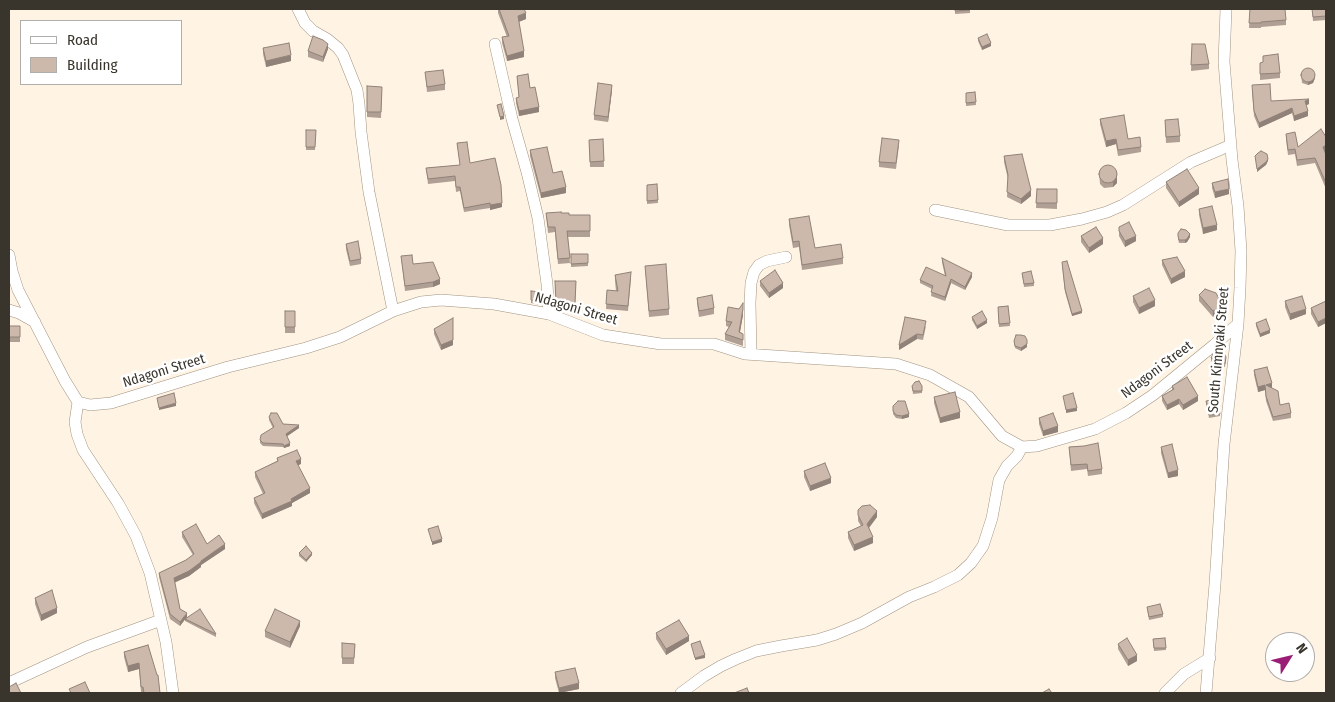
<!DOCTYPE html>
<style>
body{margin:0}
#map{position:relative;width:1335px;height:702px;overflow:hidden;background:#fff3e4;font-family:"Fira Sans Condensed",sans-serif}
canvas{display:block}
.frame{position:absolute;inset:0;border:10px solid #39342c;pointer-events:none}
.legend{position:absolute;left:20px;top:20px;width:162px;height:65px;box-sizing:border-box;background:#fff;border:1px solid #b0aeab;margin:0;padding:6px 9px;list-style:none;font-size:15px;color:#39342c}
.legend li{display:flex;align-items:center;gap:10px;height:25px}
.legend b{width:25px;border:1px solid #b0aeab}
.north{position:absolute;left:1265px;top:632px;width:50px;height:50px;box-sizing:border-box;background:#fff;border:1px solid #b0aeab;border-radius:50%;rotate:54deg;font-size:14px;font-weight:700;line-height:20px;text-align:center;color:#39342c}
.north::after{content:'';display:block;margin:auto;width:18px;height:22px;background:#9a1e76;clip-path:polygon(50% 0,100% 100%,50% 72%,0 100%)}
</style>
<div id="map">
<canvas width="1335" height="702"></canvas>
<div class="frame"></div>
<ul class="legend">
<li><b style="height:6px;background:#fff"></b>Road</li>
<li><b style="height:14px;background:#cdb9ac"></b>Building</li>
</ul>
<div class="north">N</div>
</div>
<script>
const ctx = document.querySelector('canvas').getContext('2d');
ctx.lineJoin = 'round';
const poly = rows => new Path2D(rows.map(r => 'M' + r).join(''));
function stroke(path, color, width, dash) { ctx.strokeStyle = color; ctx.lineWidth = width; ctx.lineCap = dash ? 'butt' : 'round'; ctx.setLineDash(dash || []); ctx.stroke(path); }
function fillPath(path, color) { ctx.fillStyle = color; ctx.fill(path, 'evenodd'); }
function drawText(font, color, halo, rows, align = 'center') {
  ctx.font = font + ' "Fira Sans Condensed",sans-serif'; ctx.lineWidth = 5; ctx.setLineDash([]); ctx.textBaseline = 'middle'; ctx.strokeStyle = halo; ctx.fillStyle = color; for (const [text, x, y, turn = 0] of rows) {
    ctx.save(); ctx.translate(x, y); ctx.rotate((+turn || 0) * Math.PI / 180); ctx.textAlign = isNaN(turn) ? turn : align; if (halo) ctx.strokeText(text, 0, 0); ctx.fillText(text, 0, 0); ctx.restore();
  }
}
const street = poly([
 [298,9,305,23,313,31,327,39,338,48,343,55,357,90,359,104,361,132,369,192,393,311],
 [495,44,512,119,527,172,538,218,547,284,549,314],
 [935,210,1008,225,1050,225,1082,219,1107,212,1123,205,1191,162,1231,145],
 [9,255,12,271,18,290,65,381,78,402,90,405,111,403,228,367,306,348,340,337,393,311,421,302,441,300,494,304,549,314,603,335,661,344,714,344,745,354,896,364,930,375,969,397,1002,436,1022,447,1037,446,1095,429,1126,413,1153,395,1214,345,1238,324],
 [9,310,19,313,35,322],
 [751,354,750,303,751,283,754,272,759,265,767,261,786,257],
 [78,402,75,422,77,434,83,450,118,503,136,536,150,573,166,642,173,693],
 [11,682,87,647,161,620],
 [681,693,704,676,721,666,736,659,756,651,781,646,817,640,836,634,862,623,909,597,934,587,958,575,971,563,983,546,992,518,999,480,1007,466,1017,456,1022,447],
 [1165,693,1184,674,1210,658],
 [1206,693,1215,584,1224,444,1238,324,1240,288,1241,251,1238,206,1232,160,1224,62,1226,9]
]);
const wall = poly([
 [498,9,524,9,526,19,519,22,524,57,507,61,502,43,502,37,507,37,498,13],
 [955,9,970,9,970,13,955,14],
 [1250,9,1286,20,1286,25,1261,27,1261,28,1249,28],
 [1312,9,1326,9,1326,20,1313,21],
 [978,38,991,46,982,50,978,41],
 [1192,44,1209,64,1209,69,1191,71],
 [263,48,291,61,266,67,263,54],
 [328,49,323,62,308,57,308,51],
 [1260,63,1280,73,1280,78,1260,80],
 [425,72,445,84,445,90,427,92],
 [1301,73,1315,78,1313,83,1308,85,1302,83],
 [517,76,530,88,539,112,519,116,516,103,516,98,519,98],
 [367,86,382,93,381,118,367,117],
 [612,90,608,122,594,120,594,115],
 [1252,90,1271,101,1309,104,1306,105,1308,116,1294,121,1292,113,1259,128,1254,116],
 [975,92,976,105,966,106,966,93],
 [1100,119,1128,139,1141,147,1141,152,1118,156,1116,144,1106,147,1100,124],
 [1165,120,1180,136,1180,142,1166,143],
 [306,130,316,130,315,150,306,150],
 [1286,134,1298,147,1325,151,1326,155,1326,189,1315,163,1297,166,1295,154,1288,155,1286,139],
 [603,139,604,167,590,167,589,140],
 [457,143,470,163,502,207,490,210,490,208,464,212,460,191,456,192,455,181,428,184,426,168,460,165],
 [899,145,896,169,879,167,879,162],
 [530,150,553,173,566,193,541,198,530,156],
 [1004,156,1031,196,1021,204,1007,197,1008,179,1004,162],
 [1117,171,1117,183,1113,187,1104,188,1100,184,1099,172],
 [1166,182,1199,194,1179,207,1166,188],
 [1212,183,1229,194,1215,198,1212,188],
 [657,184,658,203,647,204,647,185],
 [1037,189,1057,189,1057,209,1036,208],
 [1199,209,1217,230,1203,234,1199,215],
 [546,213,561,213,569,215,590,215,590,237,568,237,570,263,558,264,555,232,548,233],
 [789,219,815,248,843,258,843,264,802,270,799,247,793,248,789,225],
 [1119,227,1136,241,1125,247,1119,236],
 [1178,233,1190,237,1187,242,1185,243,1179,243,1178,239],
 [1081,236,1103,244,1089,253,1081,242],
 [346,244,361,259,361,264,350,266,346,249],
 [571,254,588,254,588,266,571,267],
 [401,256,413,264,440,284,433,287,405,291],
 [942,258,972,277,965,290,951,283,945,301,931,296,932,289,920,283,920,280,945,276,942,262],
 [1162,260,1185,277,1171,284,1162,265],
 [1062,264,1082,313,1072,316,1065,292],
 [645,266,669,309,669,315,649,317],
 [1022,273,1034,283,1034,286,1024,287],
 [615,275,631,278,628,311,606,309,607,290,616,291,615,281],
 [576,281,575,309,556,308,555,286],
 [760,281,783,288,769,298,760,286],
 [540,292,541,305,531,303,531,300],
 [1199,295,1223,311,1213,317,1199,301],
 [1133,296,1155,306,1139,314,1133,302],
 [697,298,714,308,714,314,699,317,697,303],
 [1285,301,1306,314,1290,320,1285,307],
 [1326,301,1326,323,1318,327,1311,314,1311,308],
 [1008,306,1010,326,999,327,998,307],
 [285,311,295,311,295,333,285,333],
 [743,315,740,332,743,334,743,346,725,340,725,334,729,327,726,326,726,321],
 [972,317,987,323,977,329,972,320],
 [1256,323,1270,333,1260,337,1256,326],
 [9,326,20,326,20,342,9,342],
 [926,326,923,340,917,339,899,350],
 [434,329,453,345,441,350,434,334],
 [1014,341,1027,343,1027,347,1021,351,1015,348],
 [1226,357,1225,367,1211,361,1211,358],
 [1254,370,1272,388,1280,405,1291,413,1291,418,1273,421,1266,401,1265,390,1258,392,1254,375],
 [912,386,922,386,922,393,913,394],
 [1172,386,1198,401,1183,410,1179,404,1167,410,1162,401,1162,396,1172,391],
 [934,397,960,418,940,423,934,403],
 [1206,401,1220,414,1220,416,1209,418],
 [893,406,909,417,902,419,896,418,893,414],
 [269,417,283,424,299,428,287,436,290,446,284,448,283,447,263,446,260,443,260,440,273,428,269,420],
 [1039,418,1058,432,1043,436,1039,424],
 [1084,446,1102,469,1102,474,1088,476,1087,469,1071,471,1069,447],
 [1161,447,1178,476,1168,478,1161,453],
 [277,458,301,464,298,465,310,493,292,503,292,506,262,519,254,503,254,498,263,494,255,477,255,472,277,461],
 [804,471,831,483,810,491,804,477],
 [858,510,877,517,869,528,873,543,854,551,848,538,848,532,861,526,858,521],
 [182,532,207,544,225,549,201,565,201,567,189,576,174,582,180,609,187,617,216,634,216,637,185,621,185,619,180,626,170,619,159,577,159,573,186,560,193,555,182,537],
 [299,553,312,555,306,562,299,556],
 [35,598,57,613,41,621,35,604],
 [1147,607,1163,614,1163,617,1149,620],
 [300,626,290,648,265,637,265,631],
 [656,633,689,641,666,655,656,639],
 [1165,638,1166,650,1154,651,1153,639],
 [342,643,355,644,354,664,342,664],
 [1118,644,1137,661,1128,666,1118,649],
 [148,645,160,693,143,693,143,692,141,692,139,669,128,672,124,657,124,652],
 [555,672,579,689,559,693,555,678]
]);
const shadedWall = poly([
 [526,13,526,19,518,22,518,16],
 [991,43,991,46,982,50,982,47],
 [328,44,328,49,323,62,323,57],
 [524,51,524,57,507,61,507,56],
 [291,55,291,61,266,67,266,61],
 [1315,75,1315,78,1313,83,1308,85,1308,82],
 [612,85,612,90,608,122,608,117],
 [1309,99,1309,104,1305,106,1305,101],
 [539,107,539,112,519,116,519,111],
 [1292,108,1292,113,1259,128,1259,123],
 [1308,111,1308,116,1294,121,1294,116],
 [504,116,504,119,500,120,500,117],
 [1116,139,1116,144,1106,147,1106,141],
 [1326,145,1326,150,1323,153,1323,147],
 [1268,159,1268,161,1266,165,1257,172,1257,169],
 [1117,177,1117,183,1113,187,1113,182],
 [566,187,566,193,541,198,541,193],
 [1199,188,1199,194,1179,207,1179,202],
 [1229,189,1229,194,1215,198,1215,192],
 [1031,190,1031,196,1021,204,1021,199],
 [502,203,502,207,490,210,490,205],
 [1217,225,1217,230,1203,234,1203,228],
 [1190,234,1190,237,1187,242,1185,243,1185,240],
 [1136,236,1136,241,1125,247,1125,241],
 [1103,238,1103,244,1089,253,1089,248],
 [1185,271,1185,277,1171,284,1171,279],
 [972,273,972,277,965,290,965,287],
 [440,279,440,284,433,287,433,282],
 [951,279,951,283,945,301,945,297],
 [783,283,783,288,769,298,769,293],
 [1155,300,1155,306,1139,314,1139,308],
 [1223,306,1223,311,1213,317,1213,311],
 [743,309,743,315,739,337,739,332],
 [1306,309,1306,314,1290,320,1290,314],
 [1082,311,1082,313,1072,316,1072,314],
 [1326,318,1326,323,1318,327,1318,322],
 [987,320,987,323,977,329,977,326],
 [1270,330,1270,333,1260,337,1260,334],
 [917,334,917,339,899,350,899,345],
 [453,340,453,345,441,350,441,345],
 [1027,344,1027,347,1021,351,1021,348],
 [1272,383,1272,388,1266,385],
 [1265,385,1265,390,1258,392,1258,387],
 [1198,396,1198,401,1183,410,1183,405],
 [1179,399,1179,404,1167,410,1167,405],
 [176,403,176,406,159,410,159,408],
 [1077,408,1077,411,1066,413,1066,410],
 [960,412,960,418,940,423,940,418],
 [909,414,909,417,902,419,902,416],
 [299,425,299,428,286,437,286,434],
 [1058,426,1058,432,1043,436,1043,431],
 [290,443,290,446,284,448,284,446],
 [301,459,301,464,296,466,296,461],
 [1178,470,1178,476,1168,478,1168,473],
 [831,478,831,483,810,491,810,486],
 [310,488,310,493,292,503,292,506,262,519,262,514],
 [877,511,877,517,867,530,867,524],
 [873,537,873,543,854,551,854,545],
 [442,539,442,542,432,545,432,542],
 [225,544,225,549,201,565,201,567,189,576,174,583,174,578],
 [312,553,312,555,306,562,306,560],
 [57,608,57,613,41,621,41,615],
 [187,613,187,617,180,626,180,622],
 [300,621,300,626,290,648,290,642],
 [689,636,689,641,666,655,666,649],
 [705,655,705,658,695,660,695,658],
 [1137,655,1137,661,1128,666,1128,660],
 [139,663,139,669,128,672,128,666],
 [579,683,579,689,559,693,559,688]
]);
const building = poly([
 [499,9,524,9,526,13,518,16,524,51,507,56,502,37,509,36,499,9],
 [955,9,970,9,970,10,955,11,955,9],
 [1250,9,1285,9,1286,20,1261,22,1261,23,1249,23,1250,9],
 [1312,9,1326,9,1326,16,1313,17,1312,9],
 [987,34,991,43,982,47,978,38,987,34],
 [313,36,323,40,328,44,323,57,308,51,313,36],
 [289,43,291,55,266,61,263,48,289,43],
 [1192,44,1205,44,1209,64,1191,65,1192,44],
 [1278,54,1280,73,1260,74,1260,63,1263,62,1263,56,1278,54],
 '1301 75a7 7 0 1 1 14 0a7 7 0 1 1-14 0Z',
 [443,70,445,84,427,87,425,72,443,70],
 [528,74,530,88,535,87,539,107,519,111,516,98,519,97,517,76,528,74],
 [598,83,612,85,608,117,594,115,598,83],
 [1270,84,1271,101,1309,99,1305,101,1308,111,1294,116,1292,108,1259,123,1254,111,1252,85,1270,84],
 [367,86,382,87,381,112,367,112,367,86],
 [975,92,976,102,966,103,966,93,975,92],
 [501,104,504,116,500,117,497,105,501,104],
 [1124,115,1128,139,1140,137,1141,147,1118,150,1116,139,1106,141,1100,119,1124,115],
 [1178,119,1180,136,1166,137,1165,120,1178,119],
 [1321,129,1326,137,1326,145,1323,147,1326,155,1326,183,1315,158,1297,160,1295,149,1288,150,1286,134,1295,132,1298,147,1321,129],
 [306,130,316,130,315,147,306,147,306,130],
 [882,138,899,140,896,163,879,162,882,138],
 [603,139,604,161,590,162,589,140,603,139],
 [467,142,470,163,495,158,501,185,502,203,490,205,490,203,464,208,460,187,456,187,455,176,428,179,426,168,460,165,457,143,467,142],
 [547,147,553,173,562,171,566,187,541,193,530,150,547,147],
 [1261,151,1267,154,1268,159,1266,162,1257,169,1255,156,1258,153,1261,151],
 [1022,154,1031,190,1021,199,1007,192,1008,175,1004,156,1022,154],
 '1099 174a9 9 0 1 1 18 0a9 9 0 1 1-18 0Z',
 [1187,169,1199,188,1179,202,1166,182,1187,169],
 [1228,179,1229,189,1215,192,1212,183,1228,179],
 [657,184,658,200,647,201,647,185,657,184],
 [1037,189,1057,189,1057,203,1036,203,1037,189],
 [1212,206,1217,225,1203,228,1199,209,1212,206],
 [561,212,561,213,569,213,569,215,590,215,590,231,567,231,570,258,558,259,555,227,548,227,546,213,561,212],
 [809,216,815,248,841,244,843,258,802,265,799,241,793,242,789,219,809,216],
 [1129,222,1136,236,1125,241,1119,231,1119,227,1129,222],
 [1096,227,1103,238,1089,248,1081,236,1096,227],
 [1181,229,1186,230,1190,234,1187,239,1185,240,1179,240,1178,236,1178,233,1181,229],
 [358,241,361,259,350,261,346,244,358,241],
 [571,254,588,254,588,263,571,264,571,254],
 [412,255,413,264,433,262,440,279,433,282,405,286,401,256,412,255],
 [1177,257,1185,271,1171,279,1162,260,1177,257],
 [942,258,972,273,965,287,951,279,945,297,931,292,933,286,920,280,926,267,946,276,942,258],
 [1067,261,1082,311,1072,314,1065,289,1062,262,1067,261],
 [666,264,669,309,649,311,645,266,666,264],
 [775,270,783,283,769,293,760,281,775,270],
 [1031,271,1034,283,1024,284,1022,273,1031,271],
 [631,272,628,306,606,304,607,290,618,291,615,275,631,272],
 [555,281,576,281,575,303,556,303,555,281],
 [1149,288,1155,300,1139,308,1133,296,1149,288],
 [1205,289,1216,293,1223,306,1213,311,1199,295,1205,289],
 [531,291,540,292,541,302,531,300,531,291],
 [712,295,714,308,699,311,697,298,712,295],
 [1302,296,1306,309,1290,314,1285,301,1302,296],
 [1326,301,1326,318,1318,322,1311,308,1326,301],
 [743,303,743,309,739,332,743,334,743,340,725,334,732,322,726,321,728,307,739,309,743,303],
 [1008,306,1010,323,999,324,998,307,1008,306],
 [285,311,295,311,295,327,285,327,285,311],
 [982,311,987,320,977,326,972,317,982,311],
 [905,317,926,321,923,335,917,334,899,345,905,317],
 [453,318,453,340,441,345,434,329,453,318],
 [1266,319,1270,330,1260,334,1256,323,1266,319],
 [9,326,20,326,20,337,9,337,9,326],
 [1016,335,1021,335,1025,336,1027,340,1027,344,1021,348,1015,346,1014,341,1016,335],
 [1219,348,1222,350,1226,357,1225,364,1211,358,1214,352,1219,348],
 [1267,367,1272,383,1266,385,1278,391,1280,405,1289,403,1291,413,1273,417,1266,396,1265,385,1258,387,1254,370,1267,367],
 [1187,377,1198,396,1183,405,1179,399,1167,405,1162,396,1174,389,1172,386,1187,377],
 [919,381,922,386,922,391,913,391,912,386,915,382,919,381],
 [955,392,960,412,940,418,934,397,955,392],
 [174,393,176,403,159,408,157,398,174,393],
 [1073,393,1077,408,1066,410,1063,396,1073,393],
 [1217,399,1220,414,1209,415,1206,401,1217,399],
 [898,401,905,401,909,414,902,416,896,415,893,411,893,406,898,401],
 [271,413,277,413,283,424,299,425,286,434,290,443,284,446,283,444,263,443,260,440,261,435,274,427,269,417,271,413],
 [1053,413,1058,426,1043,431,1039,418,1053,413],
 [1098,443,1102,469,1088,471,1087,464,1071,465,1069,447,1084,446,1098,443],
 [1172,444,1178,470,1168,473,1161,447,1172,444],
 [297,450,301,459,296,461,310,488,291,499,292,501,262,514,254,498,265,493,255,472,278,461,277,458,297,450],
 [825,463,831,478,810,486,804,471,825,463],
 [870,505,877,511,867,524,873,537,854,545,848,532,863,525,858,515,858,510,862,506,870,505],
 [196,524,207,544,219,535,225,544,201,561,201,562,189,571,174,578,180,609,187,613,180,622,170,614,159,573,186,560,194,554,182,532,196,524],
 [438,526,442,539,432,542,428,529,438,526],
 [306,546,312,553,306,560,299,553,306,546],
 [52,590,57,608,41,615,35,598,52,590],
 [1160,604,1163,614,1149,617,1147,607,1160,604],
 [200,609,216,634,185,619,200,609],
 [275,609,300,621,290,642,265,631,275,609],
 [679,620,689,636,666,649,656,633,679,620],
 [1127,638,1137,655,1128,660,1118,644,1127,638],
 [1165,638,1166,648,1154,648,1153,639,1165,638],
 [700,641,705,655,695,658,691,644,700,641],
 [342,643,355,644,354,658,342,658,342,643],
 [148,645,157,675,158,675,160,693,144,693,143,687,141,687,139,663,128,666,124,652,148,645],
 [575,668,579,683,559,688,555,672,575,668],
 [85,682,90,693,71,693,69,689,85,682],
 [16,683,21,693,9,693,9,687,16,683],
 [747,688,749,693,734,693,747,688],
 [1049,689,1052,693,1042,693,1049,689]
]);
const streetNames = [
 ["Ndagoni Street",576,309,16],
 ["South Kimnyaki Street",1219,350,-85],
 ["Ndagoni Street",1157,370,-37],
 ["Ndagoni Street",164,371,-17]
];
stroke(street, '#a09381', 12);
stroke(street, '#fff', 11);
fillPath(wall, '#b09f94');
fillPath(shadedWall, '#908278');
fillPath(building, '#cdb9ac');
stroke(building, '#908278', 1);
drawText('14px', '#39342c', '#fff', streetNames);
</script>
